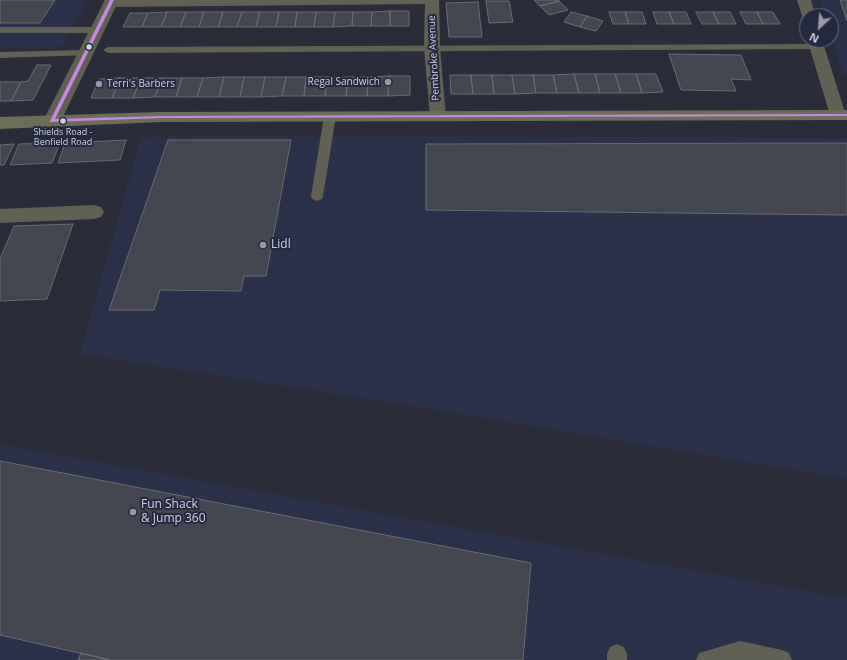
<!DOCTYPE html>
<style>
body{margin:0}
#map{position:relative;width:847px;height:660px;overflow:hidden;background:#2a2d39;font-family:"Open Sans",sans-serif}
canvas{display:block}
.north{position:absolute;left:799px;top:8px;width:40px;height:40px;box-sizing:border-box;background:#24293f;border:1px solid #696d80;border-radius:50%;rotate:206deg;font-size:11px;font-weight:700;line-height:16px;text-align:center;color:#d0d3e2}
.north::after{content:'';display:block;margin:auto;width:14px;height:18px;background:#9699a7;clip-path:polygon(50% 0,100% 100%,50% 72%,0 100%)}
</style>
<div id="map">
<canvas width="847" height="660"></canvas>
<div class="north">N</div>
</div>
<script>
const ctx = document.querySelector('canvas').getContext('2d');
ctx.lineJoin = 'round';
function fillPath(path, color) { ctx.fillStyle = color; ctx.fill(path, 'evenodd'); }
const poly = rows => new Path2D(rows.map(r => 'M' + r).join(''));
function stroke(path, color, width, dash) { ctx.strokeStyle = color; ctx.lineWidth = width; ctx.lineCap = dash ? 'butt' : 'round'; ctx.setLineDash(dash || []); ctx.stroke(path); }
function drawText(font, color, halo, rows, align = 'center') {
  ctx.font = font + ' "Open Sans",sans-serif'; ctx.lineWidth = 4; ctx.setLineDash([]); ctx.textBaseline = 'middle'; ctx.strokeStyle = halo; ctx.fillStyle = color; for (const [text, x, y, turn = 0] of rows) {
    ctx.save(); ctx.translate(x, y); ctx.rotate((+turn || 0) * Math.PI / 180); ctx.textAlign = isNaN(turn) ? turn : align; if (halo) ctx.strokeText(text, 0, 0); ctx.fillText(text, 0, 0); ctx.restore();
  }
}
const built = poly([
 [0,0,88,0,62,47,0,47],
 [821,0,847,0,847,75,842,72,831,34,831,16,826,16],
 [418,136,847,138,847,479,413,406,80,354,141,137],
 [0,444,847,598,847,660,0,660]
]);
const building = poly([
 [0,0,55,0,40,23,0,23,0,0],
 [534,0,558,0,559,1,540,6,534,0],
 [840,0,847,0,847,21,840,0],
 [486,1,509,1,513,22,489,23,486,1],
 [559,1,568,10,549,15,540,6,559,1],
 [478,2,482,37,449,37,446,3,478,2],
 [390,11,409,11,409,26,390,26,390,11],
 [390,11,390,26,371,26,372,12,390,11],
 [167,12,161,27,142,27,148,13,167,12],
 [167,12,186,12,180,27,161,27,167,12],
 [186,12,204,12,199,27,180,27,186,12],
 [204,12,223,12,218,27,199,27,204,12],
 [223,12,242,12,237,27,218,27,223,12],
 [242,12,260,12,256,27,237,27,242,12],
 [260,12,279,12,276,27,256,27,260,12],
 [279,12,297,12,295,27,276,27,279,12],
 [297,12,316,12,314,27,295,27,297,12],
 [316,12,335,12,333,27,314,27,316,12],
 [335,12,353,12,352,26,333,27,335,12],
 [353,12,372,12,371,26,352,26,353,12],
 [571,12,587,16,580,27,564,22,571,12],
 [609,12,625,12,629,24,613,24,609,12],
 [625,12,642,12,646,24,629,24,625,12],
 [653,12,669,12,674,24,657,24,653,12],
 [669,12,686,12,691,24,674,24,669,12],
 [696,12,713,12,719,24,702,24,696,12],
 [713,12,730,12,736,24,719,24,713,12],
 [740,12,757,12,763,24,746,24,740,12],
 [757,12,773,12,780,24,763,24,757,12],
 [130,13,148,13,142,27,123,27,130,13],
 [587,16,603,21,596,31,580,27,587,16],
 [669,54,741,55,751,80,731,79,736,91,681,90,669,54],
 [37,65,51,65,33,100,11,101,21,82,28,81,37,65],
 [574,74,579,93,557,93,553,75,574,74],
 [574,74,595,74,600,93,579,93,574,74],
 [595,74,615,74,621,93,600,93,595,74],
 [615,74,636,74,642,93,621,93,615,74],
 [636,74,656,74,663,92,642,93,636,74],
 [450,75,471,75,473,94,451,94,450,75],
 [471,75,492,75,494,94,473,94,471,75],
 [492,75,512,75,515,94,494,94,492,75],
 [512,75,533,75,536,93,515,94,512,75],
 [533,75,553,75,557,93,536,93,533,75],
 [389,76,410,76,410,95,388,96,389,76],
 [389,76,388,96,367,96,368,77,389,76],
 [224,77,219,97,197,97,203,78,224,77],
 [224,77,244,77,240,97,219,97,224,77],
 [244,77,265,77,261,97,240,97,244,77],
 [265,77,286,77,282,96,261,97,265,77],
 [286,77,306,77,304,96,282,96,286,77],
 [306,77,327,77,325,96,304,96,306,77],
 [327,77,348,77,346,96,325,96,327,77],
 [348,77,368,77,367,96,346,96,348,77],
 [120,78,112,98,91,98,99,79,120,78],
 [120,78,141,78,133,98,112,98,120,78],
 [141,78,162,78,155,97,133,98,141,78],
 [162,78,182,78,176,97,155,97,162,78],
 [182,78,203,78,197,97,176,97,182,78],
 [0,82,21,82,11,101,0,101,0,82],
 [126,140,120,160,58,163,65,143,126,140],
 [168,140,291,140,266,276,244,276,241,291,160,290,154,310,109,310,168,140],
 [60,143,52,163,10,165,19,144,60,143],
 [847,143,847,215,426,210,426,144,847,143],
 [14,144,4,165,0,165,0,145,14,144],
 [73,224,47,299,0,301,0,259,14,226,73,224],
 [0,461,531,563,523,660,110,660,0,635,0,461],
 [81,653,110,660,78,660,81,653]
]);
const service = poly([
 [0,27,97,27,102,30,97,33,0,33,0,27],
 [816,44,821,47,820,49,108,53,103,50,108,47,816,44],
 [85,50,89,51,90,53,89,55,0,58,0,52,85,50],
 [330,112,334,113,336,116,323,196,322,199,317,201,312,199,311,196,324,116,326,113,330,112],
 [740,641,782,650,789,653,792,660,696,660,699,653,740,641],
 [617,644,624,647,627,654,627,660,607,660,607,654,610,647,617,644]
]);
const minor = poly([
 [105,0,439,0,440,48,446,116,444,120,438,121,432,120,430,116,424,48,425,4,110,7,105,6,103,3,105,0],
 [797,0,811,0,815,16,807,16,807,20,803,19,797,0],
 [807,39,822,40,846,115,844,119,838,120,832,119,830,115,807,39],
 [94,205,101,207,104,212,101,217,94,219,0,223,0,209,94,205]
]);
const tertiary = poly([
 [105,0,119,0,61,121,58,125,52,127,46,125,43,121,105,0]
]);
const primary = poly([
 [847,110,847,120,161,122,0,129,0,117,161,112,847,110]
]);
const bus1 = poly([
 [110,0,114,0,55,119,161,116,847,114,847,116,161,118,50,122,50,121,110,0]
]);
const markers = [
 [89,47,3.5,"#d0d3e2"],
 [388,82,4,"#9699a7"],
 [99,84,4,"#9699a7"],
 [63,121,3.5,"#d0d3e2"],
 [263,245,4,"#9699a7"],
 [133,512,4,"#9699a7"]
];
const farBusnames = [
 ["Shields Road -",63,132],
 ["Benfield Road",63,142]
];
const farStreetnames = [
 ["Pembroke Avenue",434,58,-93]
];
const farPoinames = [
 ["Regal Sandwich",380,82],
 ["Terri's Barbers",107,84,"left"]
];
const poiNames = [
 ["Lidl",271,245],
 ["Fun Shack",141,505],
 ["& Jump 360",141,519]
];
fillPath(built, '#2c314b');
fillPath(building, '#43454f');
stroke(building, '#686b76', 1);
fillPath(service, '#606154');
fillPath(minor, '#606154');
fillPath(tertiary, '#606154');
fillPath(primary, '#6c6d58');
fillPath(bus1, '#c787e3');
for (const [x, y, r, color] of markers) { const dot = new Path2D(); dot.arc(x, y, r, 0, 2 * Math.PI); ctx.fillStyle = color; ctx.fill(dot); stroke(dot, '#24293f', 1.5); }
drawText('9px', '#d0d3e2', '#24293f', farBusnames);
drawText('10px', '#d0d3e2', '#24293f', farStreetnames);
drawText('10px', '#d0d3e2', '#24293f', farPoinames, 'right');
drawText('12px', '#d0d3e2', '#24293f', poiNames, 'left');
</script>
